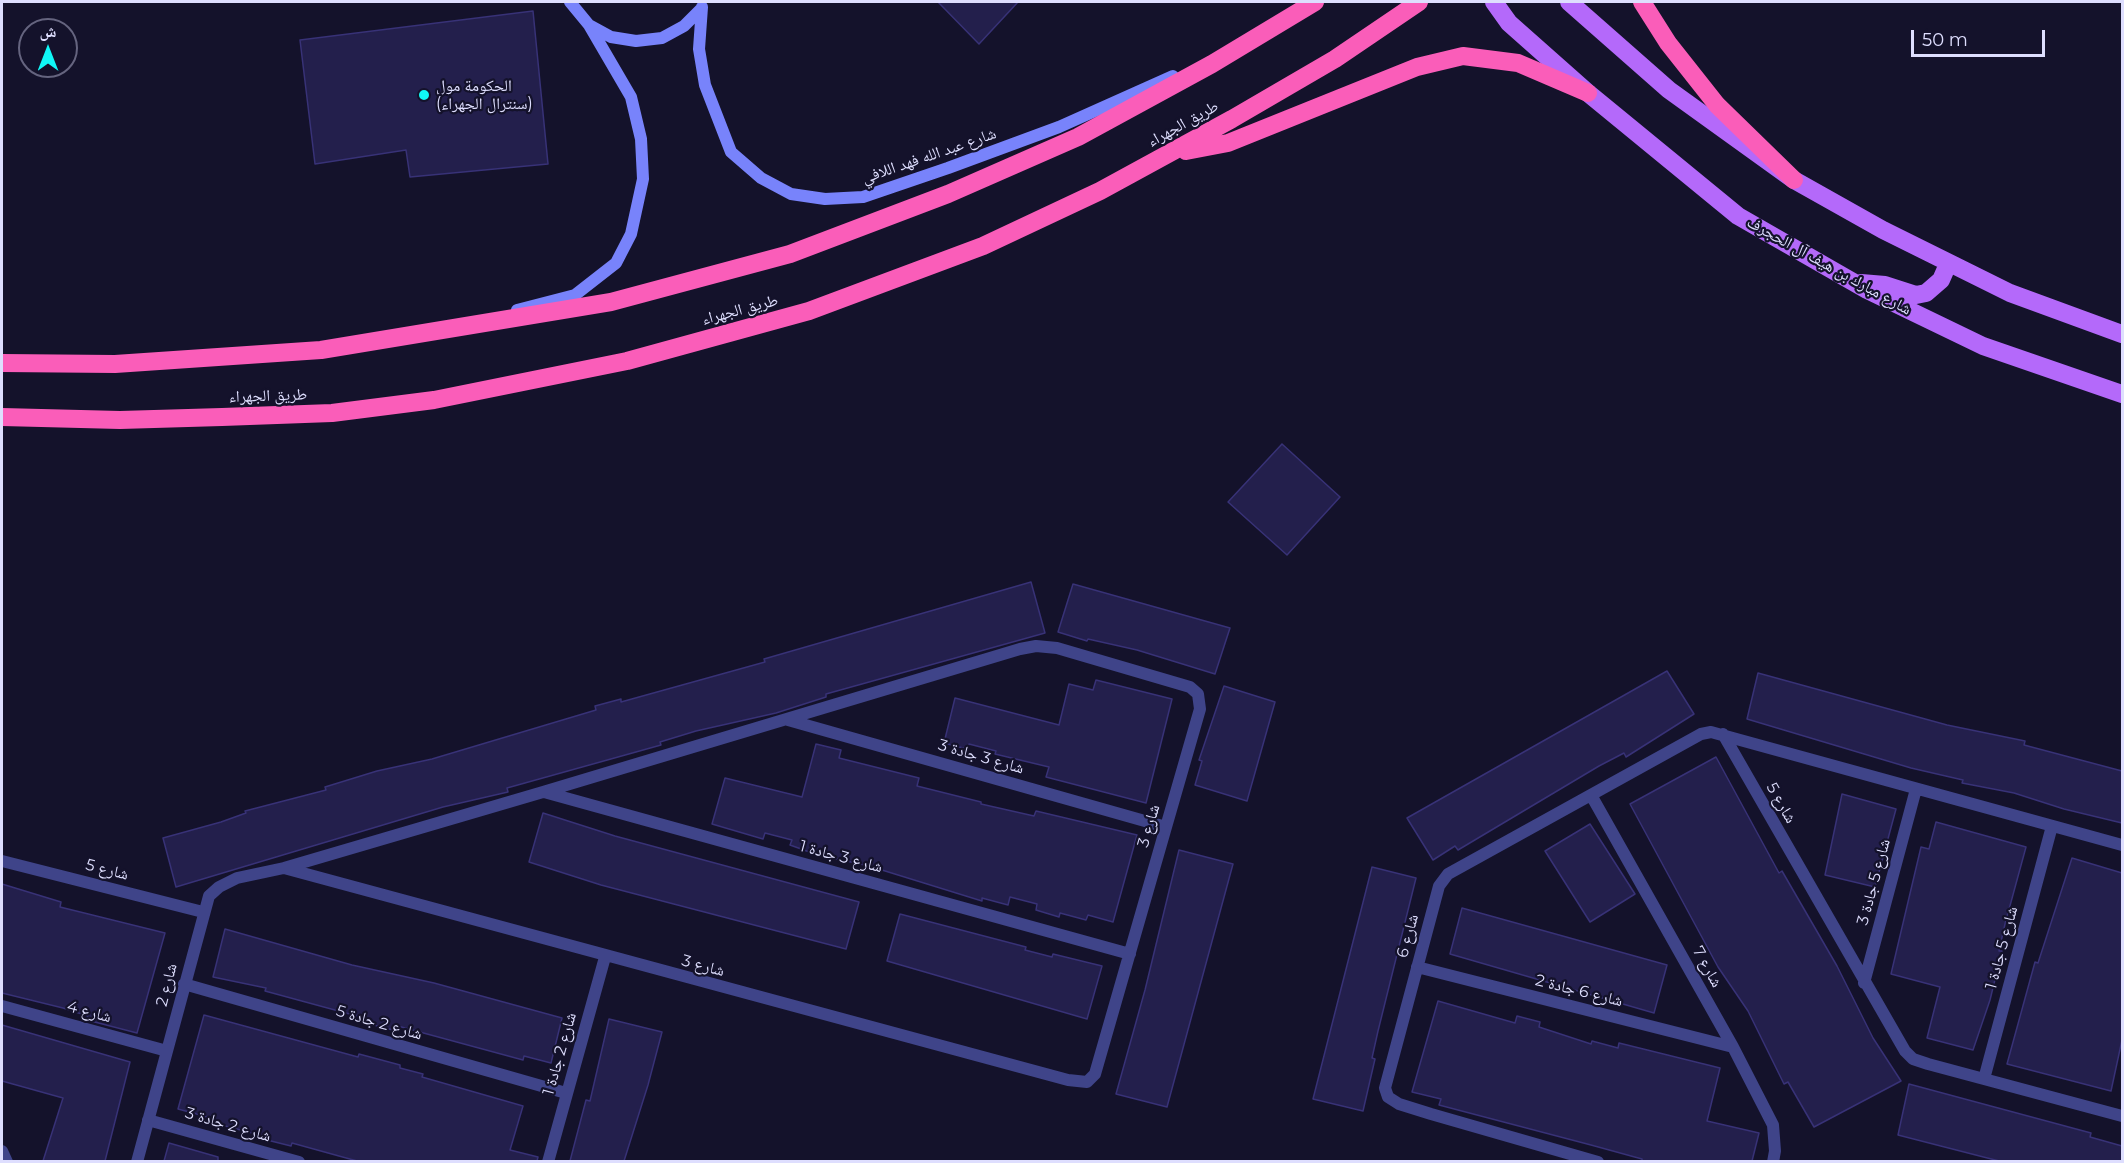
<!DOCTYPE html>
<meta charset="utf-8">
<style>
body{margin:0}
#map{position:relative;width:2124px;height:1163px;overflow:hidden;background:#14122b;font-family:Montserrat,"Noto Naskh Arabic",sans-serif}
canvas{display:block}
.frame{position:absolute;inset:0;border:3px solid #dedefe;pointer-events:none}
.north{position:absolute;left:18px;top:18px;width:60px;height:60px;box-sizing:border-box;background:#14122b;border:2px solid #65647f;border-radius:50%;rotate:0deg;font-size:16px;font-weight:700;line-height:24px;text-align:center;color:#dedefe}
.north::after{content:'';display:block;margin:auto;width:21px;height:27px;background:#10f7f6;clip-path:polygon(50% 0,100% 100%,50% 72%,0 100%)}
.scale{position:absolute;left:1911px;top:30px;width:134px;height:27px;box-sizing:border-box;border:3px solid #dedefe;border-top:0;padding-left:8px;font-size:18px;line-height:21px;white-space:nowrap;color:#dedefe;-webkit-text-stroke:4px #14122b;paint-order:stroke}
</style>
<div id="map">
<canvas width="2124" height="1163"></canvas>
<div class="frame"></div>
<div class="north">ش</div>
<div class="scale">50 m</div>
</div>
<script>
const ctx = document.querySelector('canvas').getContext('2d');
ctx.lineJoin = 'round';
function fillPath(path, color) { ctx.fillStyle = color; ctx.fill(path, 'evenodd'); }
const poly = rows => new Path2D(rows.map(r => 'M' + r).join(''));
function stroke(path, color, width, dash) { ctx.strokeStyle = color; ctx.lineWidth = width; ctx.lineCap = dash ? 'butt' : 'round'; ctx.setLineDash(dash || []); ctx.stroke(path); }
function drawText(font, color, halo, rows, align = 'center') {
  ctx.font = font + ' Montserrat,"Noto Naskh Arabic",sans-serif'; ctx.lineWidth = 4.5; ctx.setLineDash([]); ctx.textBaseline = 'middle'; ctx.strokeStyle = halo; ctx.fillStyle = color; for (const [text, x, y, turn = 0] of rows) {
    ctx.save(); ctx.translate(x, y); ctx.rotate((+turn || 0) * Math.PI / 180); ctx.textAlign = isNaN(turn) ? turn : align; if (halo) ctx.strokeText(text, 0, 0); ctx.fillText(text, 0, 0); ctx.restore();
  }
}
const building = poly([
 [938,2,1018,2,979,44,938,2],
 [533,11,548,164,410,177,406,150,315,164,300,40,533,11],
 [1282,444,1340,497,1287,555,1228,502,1282,444],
 [1031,582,1045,633,826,694,826,697,776,713,696,731,660,742,661,745,507,788,508,792,443,807,176,887,163,838,221,822,246,813,245,811,326,790,325,787,377,771,432,759,596,710,595,706,621,699,621,702,765,662,764,659,1031,582],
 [1073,584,1230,628,1215,674,1137,650,1088,639,1087,641,1058,632,1073,584],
 [1667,671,1694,714,1626,757,1624,753,1599,766,1458,850,1455,846,1433,860,1407,818,1667,671],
 [1758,673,1947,725,2025,741,2024,745,2122,771,2122,823,2064,809,2014,793,1962,783,1963,780,1911,768,1747,719,1758,673],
 [1096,680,1172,699,1146,803,1046,777,1049,767,995,754,996,751,969,744,967,749,944,743,955,698,1059,725,1069,684,1093,690,1096,680],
 [1224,686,1275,702,1247,801,1195,785,1202,761,1199,760,1224,686],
 [816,744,841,750,839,758,919,778,917,786,981,802,981,804,1034,816,1036,811,1137,835,1113,922,1088,915,1086,920,1060,913,1059,917,1036,910,1037,904,1010,897,1008,905,982,898,982,901,869,866,815,854,790,845,792,840,765,833,763,839,712,824,725,778,802,797,816,744],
 [1716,757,1779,873,1782,871,1837,966,1873,1038,1901,1081,1814,1127,1788,1082,1784,1084,1748,1011,1718,967,1630,804,1716,757],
 [1842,794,1896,809,1875,887,1825,875,1842,794],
 [543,813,615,836,859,902,846,949,601,885,529,862,543,813],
 [1936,822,2026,847,2005,924,1999,951,2002,951,1990,1000,1973,1050,1927,1038,1940,987,1891,974,1921,847,1929,849,1936,822],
 [1590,824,1635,894,1590,922,1545,851,1590,824],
 [1179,850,1233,864,1167,1107,1116,1094,1145,990,1179,850],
 [2072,858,2122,873,2122,1040,2111,1091,2007,1064,2035,962,2038,963,2072,858],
 [1372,867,1416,878,1378,1031,1372,1058,1375,1059,1363,1111,1313,1099,1372,867],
 [2,884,61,902,60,907,165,933,137,1033,87,1020,88,1016,63,1008,2,993,2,884],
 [1462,908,1667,965,1654,1013,1450,954,1462,908],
 [900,914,1026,947,1025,950,1052,957,1053,954,1102,966,1087,1019,887,961,900,914],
 [225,929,352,965,434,983,562,1018,551,1063,524,1056,523,1060,394,1025,393,1030,366,1023,368,1019,265,991,266,988,213,977,225,929],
 [1438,1001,1515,1023,1517,1016,1540,1022,1539,1027,1591,1044,1592,1041,1618,1048,1619,1043,1720,1068,1707,1121,1759,1133,1752,1161,1642,1161,1642,1159,1591,1145,1439,1105,1441,1099,1412,1092,1438,1001],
 [204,1015,358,1057,359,1054,400,1065,400,1068,423,1074,422,1077,523,1106,510,1150,538,1157,537,1161,357,1161,292,1143,291,1146,267,1140,268,1137,221,1125,221,1123,204,1116,178,1109,204,1015],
 [609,1019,662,1032,648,1085,624,1161,570,1161,586,1100,590,1101,609,1019],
 [2,1025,130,1062,105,1161,43,1161,63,1098,2,1081,2,1025],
 [1909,1084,2091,1133,2090,1137,2122,1146,2122,1161,1999,1161,1898,1135,1909,1084],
 [169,1143,218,1157,218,1161,164,1161,169,1143]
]);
const street = poly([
 [788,720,1166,827],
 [1723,734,1905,1051,1913,1059,1928,1064,2122,1116],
 [544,792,1130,954],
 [1591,795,1733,1047,1773,1125,1775,1151,1773,1162],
 [2,861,203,912],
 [1417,967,1733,1047],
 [1864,983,1916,789],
 [184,984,566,1093],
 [2,1006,167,1051],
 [1984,1079,2052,826],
 [148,1120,299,1162],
 [2,1151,7,1162],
 [137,1162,209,896,219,887,237,878,284,868,543,792,1020,649,1036,646,1057,648,1190,687,1198,694,1200,709,1166,827,1095,1074,1087,1082,1068,1080,284,868],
 [548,1162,605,957],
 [1598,1162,1431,1114,1399,1104,1388,1097,1385,1088,1439,886,1448,874,1701,734,1711,732,2122,845]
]);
const secondary = poly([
 [570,2,589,25,611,37,636,41,662,38,684,26,702,8],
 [702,7,699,49,705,85,731,152,761,178,791,194,825,199,863,197,948,168,1059,127,1173,76],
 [517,310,575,295,616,263,631,234,643,179,641,139,631,97,589,25]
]);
const primary = poly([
 [1494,2,1509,23,1588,93,1738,216,1867,290,1983,346,2122,394],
 [1569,2,1669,90,1794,180,1883,230,2010,293,2122,334],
 [1861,283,1885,285,1916,295,1926,293,1941,280,1948,264]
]);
const highway = poly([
 [1642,2,1668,43,1717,105,1794,180],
 [1186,151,1228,143,1417,67,1463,56,1518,63,1588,93],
 [2,363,115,364,321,350,611,302,790,254,948,194,1078,137,1212,64,1315,2],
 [2,417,120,420,222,417,332,413,434,400,627,361,809,311,983,246,1100,191,1232,119,1335,59,1419,2]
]);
const markers = [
 [424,95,6,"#10f7f6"]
];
const poiNames = [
 ["الحكومة مول",436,86],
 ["(سنترال الجهراء)",436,104]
];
const streetNames = [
 ["طريق الجهراء",1183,124,-29],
 ["شارع عبد الله فهد اللافي",929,156,-19],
 ["شارع مبارك بن هيف آل الحجرف",1829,266,29],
 ["طريق الجهراء",740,310,-15],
 ["طريق الجهراء",268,396,-2],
 ["شارع 3 جادة 3",981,757,16],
 ["شارع 5",1781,803,60],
 ["شارع 3",1149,826,-74],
 ["شارع 3 جادة 1",841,857,15],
 ["شارع 5",107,870,14],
 ["شارع 5 جادة 3",1874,882,-75],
 ["شارع 6",1408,936,-75],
 ["شارع 5 جادة 1",2002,948,-75],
 ["شارع 3",703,966,15],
 ["شارع 7",1707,967,61],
 ["شارع 2",167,985,-76],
 ["شارع 6 جادة 2",1579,991,14],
 ["شارع 4",89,1012,15],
 ["شارع 2 جادة 5",379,1023,16],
 ["شارع 2 جادة 1",560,1054,-74],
 ["شارع 2 جادة 3",228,1125,16]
];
fillPath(building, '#231f4c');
stroke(building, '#383277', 1.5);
stroke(street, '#3f4489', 12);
stroke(secondary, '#7883fb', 12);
stroke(primary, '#b469fa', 18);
stroke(highway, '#fa5db9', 18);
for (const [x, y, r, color] of markers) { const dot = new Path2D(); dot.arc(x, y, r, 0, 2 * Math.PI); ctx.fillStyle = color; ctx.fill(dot); stroke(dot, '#14122b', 2); }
drawText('16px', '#dedefe', '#14122b', poiNames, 'left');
drawText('16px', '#dedefe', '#14122b', streetNames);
</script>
